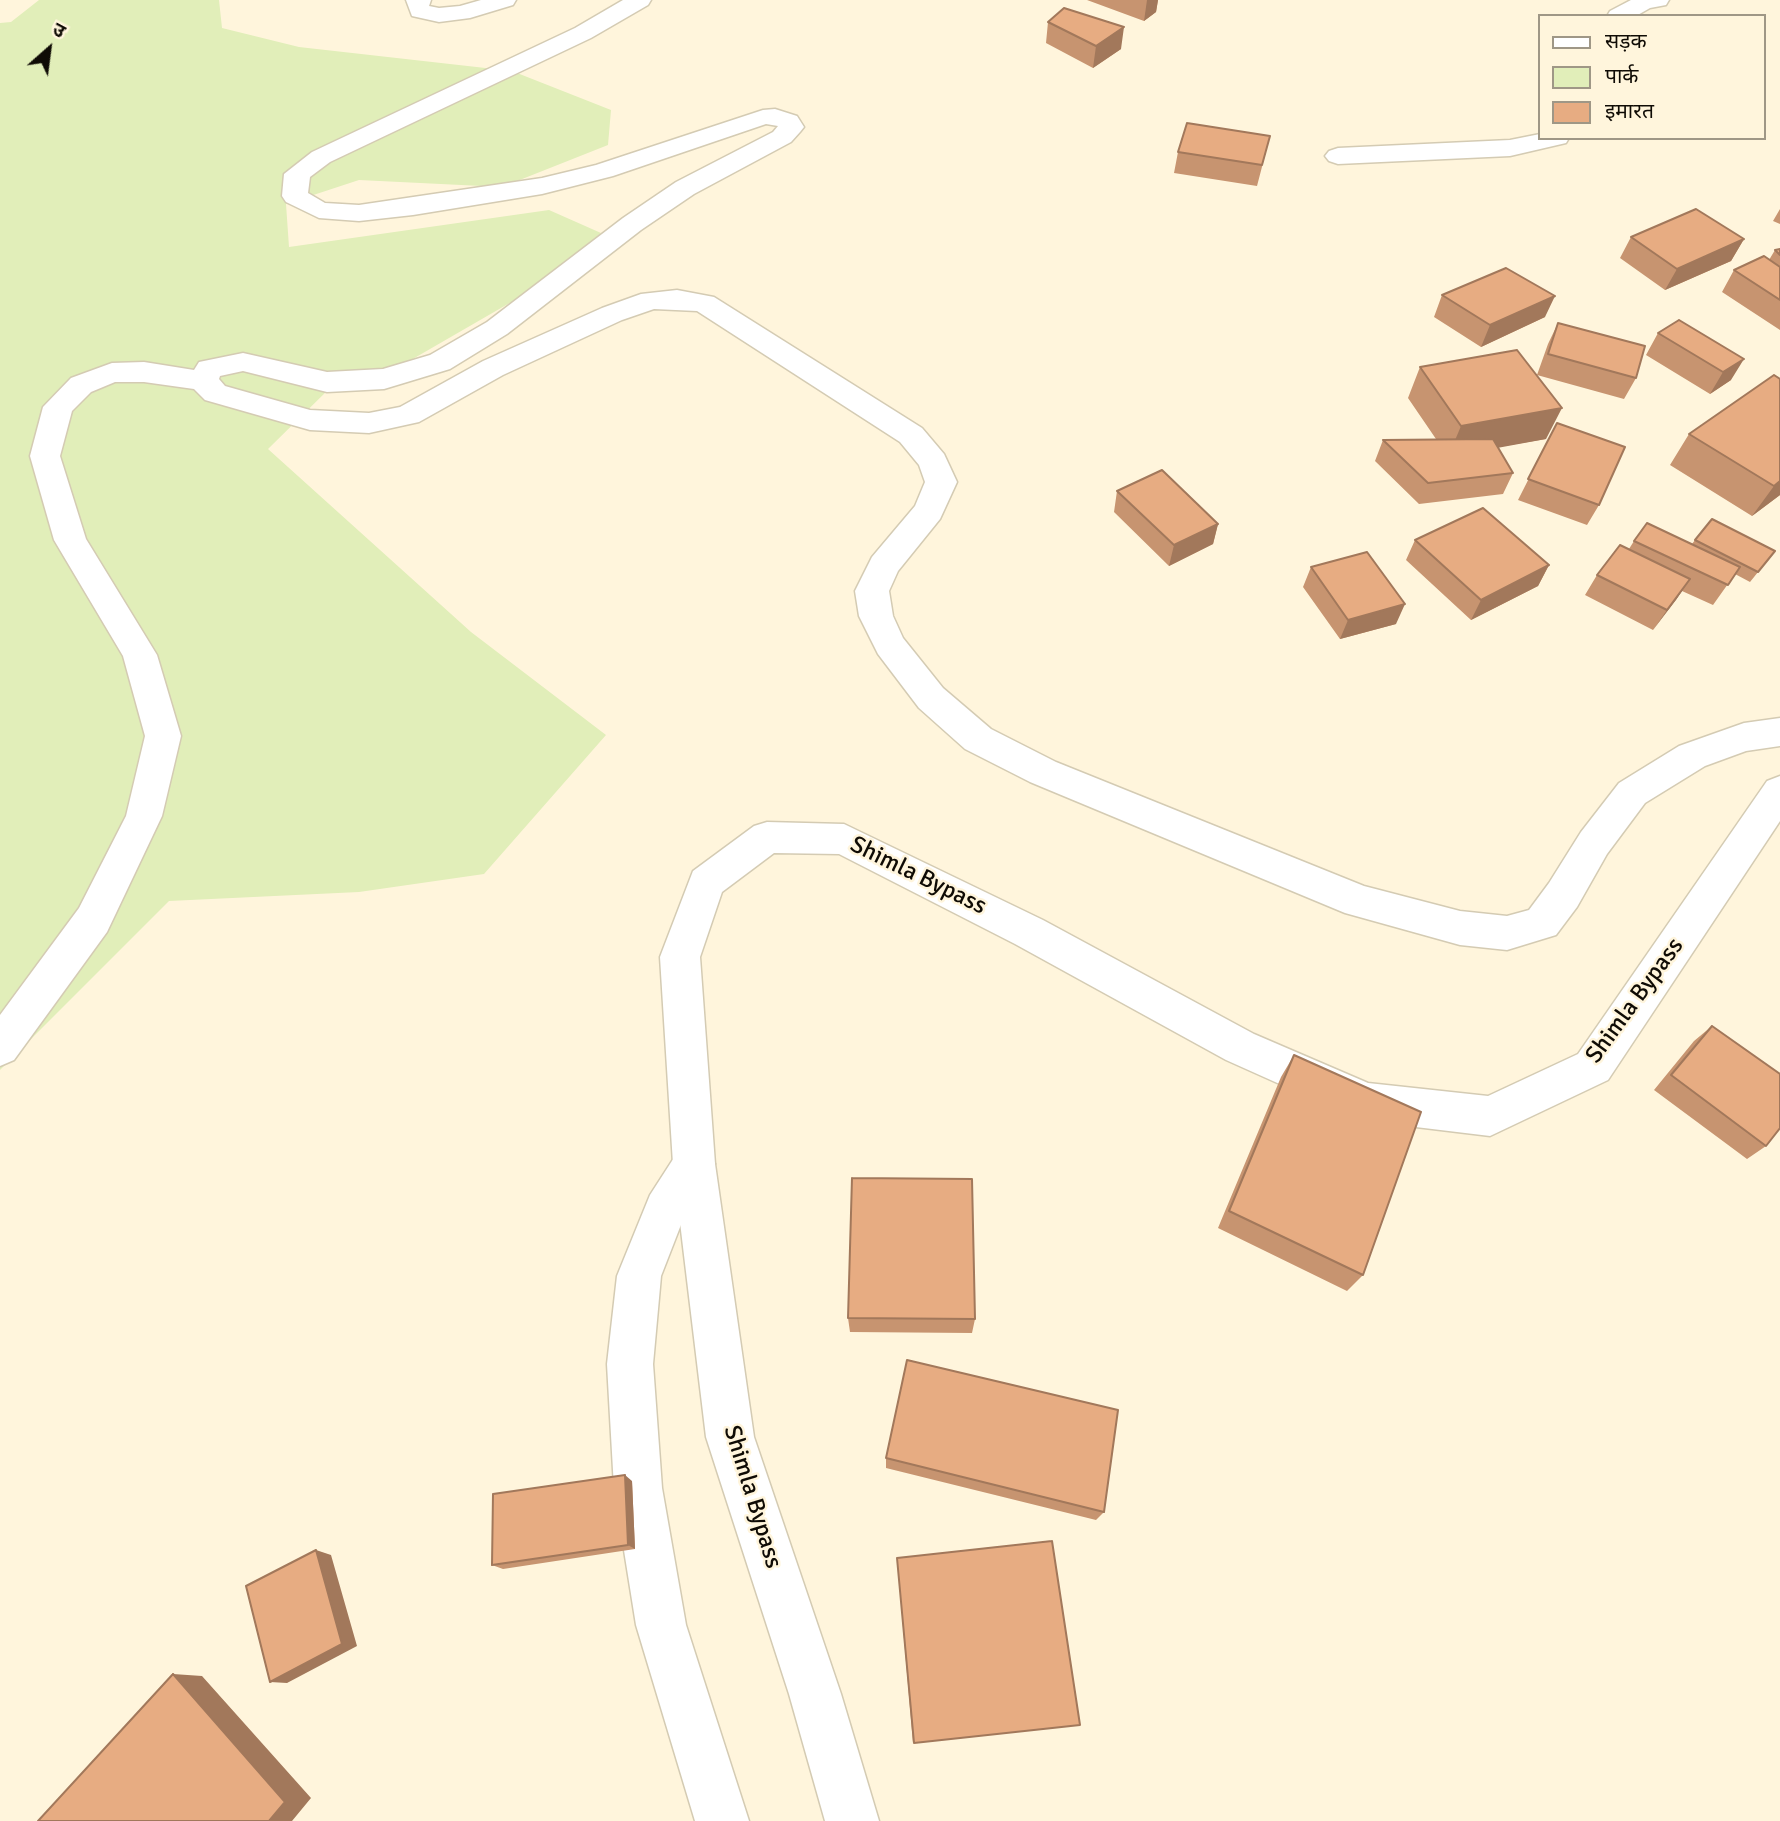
<!DOCTYPE html>
<meta charset="utf-8">
<style>
body{margin:0}
#map{position:relative;width:1780px;height:1821px;overflow:hidden;background:#fff5dc;font-family:Signika,"Noto Sans Devanagari",sans-serif}
canvas{display:block}
.legend{position:absolute;left:1538px;top:14px;width:228px;height:126px;box-sizing:border-box;background:#fff5dc;border:2px solid #9f9786;margin:0;padding:9px 12px;list-style:none;font-size:21px;color:#0f0b05}
.legend li{display:flex;align-items:center;gap:14px;height:35px}
.legend b{width:35px;border:2px solid #9f9786}
.north{position:absolute;left:14px;top:14px;width:70px;height:70px;-webkit-text-stroke:5px #fff5dc;paint-order:stroke;rotate:28deg;font-size:19px;font-weight:700;line-height:28px;text-align:center;color:#0f0b05}
.north::after{content:'';display:block;margin:auto;width:24px;height:32px;background:#0f0b05;clip-path:polygon(50% 0,100% 100%,50% 72%,0 100%)}
</style>
<div id="map">
<canvas width="1780" height="1821"></canvas>
<ul class="legend">
<li><b style="height:9px;background:#fff"></b>सड़क</li>
<li><b style="height:19px;background:#e1eeb9"></b>पार्क</li>
<li><b style="height:19px;background:#e7ac82"></b>इमारत</li>
</ul>
<div class="north">उ</div>
</div>
<script>
const ctx = document.querySelector('canvas').getContext('2d');
ctx.lineJoin = 'round';
function fillPath(path, color) { ctx.fillStyle = color; ctx.fill(path, 'evenodd'); }
const poly = rows => new Path2D(rows.map(r => 'M' + r).join(''));
function stroke(path, color, width, dash) { ctx.strokeStyle = color; ctx.lineWidth = width; ctx.lineCap = dash ? 'butt' : 'round'; ctx.setLineDash(dash || []); ctx.stroke(path); }
function drawText(font, color, halo, rows, align = 'center') {
  ctx.font = font + ' Signika,sans-serif'; ctx.lineWidth = 5; ctx.setLineDash([]); ctx.textBaseline = 'middle'; ctx.strokeStyle = halo; ctx.fillStyle = color; for (const [text, x, y, turn = 0] of rows) {
    ctx.save(); ctx.translate(x, y); ctx.rotate((+turn || 0) * Math.PI / 180); ctx.textAlign = isNaN(turn) ? turn : align; if (halo) ctx.strokeText(text, 0, 0); ctx.fillText(text, 0, 0); ctx.restore();
  }
}
const green = poly([
 [39,0,219,0,222,28,299,47,512,71,611,110,608,145,502,187,359,180,286,204,289,247,549,210,601,233,546,282,385,375,330,388,268,449,471,632,606,735,484,874,359,892,169,901,0,1070,0,23,11,22]
]);
const street = poly([
 [406,0,431,0,429,6,439,8,460,6,481,0,516,0,513,5,470,18,439,22,412,16,406,0],
 [623,0,651,0,648,5,591,38,330,162,310,177,308,193,325,203,359,205,542,178,596,165,763,110,775,109,797,116,804,127,800,132,791,142,694,194,641,230,507,334,450,369,384,389,327,392,243,371,220,376,219,379,225,386,310,410,369,413,400,407,483,361,602,308,641,294,677,290,714,297,922,428,944,454,957,482,940,519,898,571,889,591,893,616,903,638,943,688,991,729,1056,762,1364,886,1460,911,1507,916,1529,910,1549,883,1581,832,1619,783,1679,746,1744,723,1780,718,1780,746,1746,751,1705,766,1645,803,1607,854,1577,907,1556,935,1507,950,1460,945,1345,913,1030,782,965,749,919,708,878,654,859,616,855,591,872,557,915,506,925,482,919,465,900,442,697,311,654,309,622,320,503,375,419,422,369,433,310,430,205,400,194,389,144,382,115,382,91,392,72,411,60,456,86,539,157,655,181,736,162,816,107,932,14,1060,0,1066,0,1015,79,908,126,816,145,736,123,656,54,540,30,456,43,407,71,378,112,363,144,362,194,370,199,362,243,353,327,372,383,369,430,355,487,322,623,218,676,182,773,132,778,126,766,124,613,176,542,194,413,215,359,221,319,218,286,202,282,196,284,174,312,152,575,28,623,0],
 [1631,0,1669,0,1666,5,1650,8,1636,16,1607,16,1610,11,1631,0],
 [1540,134,1540,138,1569,138,1566,143,1510,156,1338,164,1329,161,1325,156,1329,151,1338,148,1510,140,1540,134],
 [694,1144,709,1150,715,1164,682,1222,661,1276,653,1364,662,1488,686,1625,749,1821,695,1821,636,1625,614,1488,607,1364,617,1276,650,1195,679,1150,694,1144]
]);
const highway = poly([
 [1780,776,1780,821,1608,1080,1490,1136,1366,1121,1351,1116,1226,1060,1015,944,839,854,774,853,722,892,700,957,715,1164,754,1437,841,1694,879,1821,825,1821,789,1694,706,1437,673,1164,660,957,693,871,754,826,767,822,844,824,1043,920,1254,1034,1368,1083,1488,1096,1578,1054,1767,781,1780,776]
]);
const wall = poly([
 [1087,0,1158,0,1156,12,1144,21],
 [1048,22,1121,49,1093,68,1046,43],
 [1270,136,1257,186,1174,173,1178,152],
 [1780,209,1780,224,1773,221],
 [1631,237,1744,239,1731,261,1665,290,1620,258],
 [1780,249,1780,330,1722,292,1734,270,1769,260,1775,250],
 [1442,295,1545,317,1481,347,1434,317],
 [1679,320,1731,380,1710,394,1646,355,1658,333],
 [1558,323,1636,378,1624,399,1537,375,1548,344],
 [1420,367,1546,439,1498,447,1513,473,1503,494,1419,504,1375,461,1383,440,1436,439,1408,398],
 [1780,379,1780,495,1752,516,1670,465,1689,434],
 [1557,423,1599,505,1587,525,1518,500],
 [1117,491,1218,524,1213,544,1169,566,1114,512],
 [1415,540,1549,565,1538,586,1471,620,1406,560],
 [1695,540,1775,551,1750,582,1735,574,1713,605,1682,591,1653,630,1585,595,1597,575,1629,549,1634,541,1692,544],
 [1311,567,1396,624,1340,639,1303,587],
 [1712,1026,1766,1146,1747,1159,1654,1090,1694,1041],
 [1294,1055,1363,1275,1347,1291,1218,1228,1281,1077],
 [848,1318,975,1319,972,1333,850,1332],
 [886,1458,1104,1512,1096,1520,886,1468],
 [632,1481,635,1549,503,1569,492,1565],
 [897,1558,914,1743,913,1743]
]);
const shadedWall = poly([
 [1147,0,1158,0,1156,12,1144,21],
 [1124,27,1121,49,1093,68,1096,46],
 [1744,239,1731,261,1665,290,1677,269],
 [1555,296,1545,317,1481,347,1490,325],
 [1744,359,1731,380,1710,394,1723,372],
 [1562,408,1546,439,1448,457,1461,426],
 [1780,481,1780,495,1752,516,1774,486],
 [1218,524,1213,544,1169,566,1174,545],
 [1549,565,1538,586,1471,620,1481,600],
 [1690,579,1676,600,1653,630,1667,610],
 [1405,604,1396,624,1340,639,1348,620],
 [625,1475,632,1481,635,1549,628,1545],
 [316,1550,331,1555,357,1646,287,1683,270,1682],
 [173,1674,202,1676,311,1798,292,1821,269,1821]
]);
const building = poly([
 [1064,8,1124,27,1096,46,1048,22,1064,8],
 [1187,123,1270,136,1262,165,1178,152,1187,123],
 [1696,209,1744,239,1677,269,1631,237,1696,209],
 [1780,249,1780,255,1775,250,1780,249],
 [1764,256,1780,267,1780,300,1734,270,1764,256],
 [1506,268,1555,296,1490,325,1442,295,1506,268],
 [1679,320,1744,359,1723,372,1658,333,1679,320],
 [1558,323,1645,346,1636,378,1548,354,1558,323],
 [1517,350,1562,408,1461,426,1420,367,1517,350],
 [1774,375,1780,379,1780,481,1774,486,1689,434,1774,375],
 [1557,423,1625,447,1599,505,1528,479,1557,423],
 [1493,439,1513,473,1428,483,1383,440,1493,439],
 [1162,470,1218,524,1174,545,1117,491,1162,470],
 [1483,508,1549,565,1481,600,1415,540,1483,508],
 [1712,519,1775,551,1758,572,1695,540,1712,519],
 [1647,523,1740,567,1728,585,1634,541,1647,523],
 [1620,545,1690,579,1667,610,1597,575,1620,545],
 [1367,552,1405,604,1348,620,1311,567,1367,552],
 [1712,1026,1780,1074,1780,1128,1766,1146,1671,1075,1712,1026],
 [1294,1055,1421,1112,1363,1275,1229,1211,1294,1055],
 [852,1178,972,1179,975,1319,848,1318,852,1178],
 [907,1360,1118,1410,1104,1512,886,1458,907,1360],
 [625,1475,628,1545,492,1565,493,1494,625,1475],
 [1052,1541,1080,1725,914,1743,897,1558,1052,1541],
 [316,1550,342,1644,270,1682,246,1586,316,1550],
 [173,1674,285,1802,269,1821,38,1821,173,1674]
]);
const streetNames = [
 ["Shimla Bypass",918,876,26],
 ["Shimla Bypass",1635,1001,-54],
 ["Shimla Bypass",752,1497,73]
];
fillPath(green, '#e1eeb9');
stroke(street, '#d4cbb3', 3);
stroke(highway, '#d4cbb3', 3);
fillPath(street, '#fff');
fillPath(highway, '#fff');
fillPath(wall, '#c79470');
fillPath(shadedWall, '#a2785b');
fillPath(building, '#e7ac82');
stroke(building, '#a2785b', 2);
drawText('24px', '#0f0b05', '#fff5dc', streetNames);
</script>
